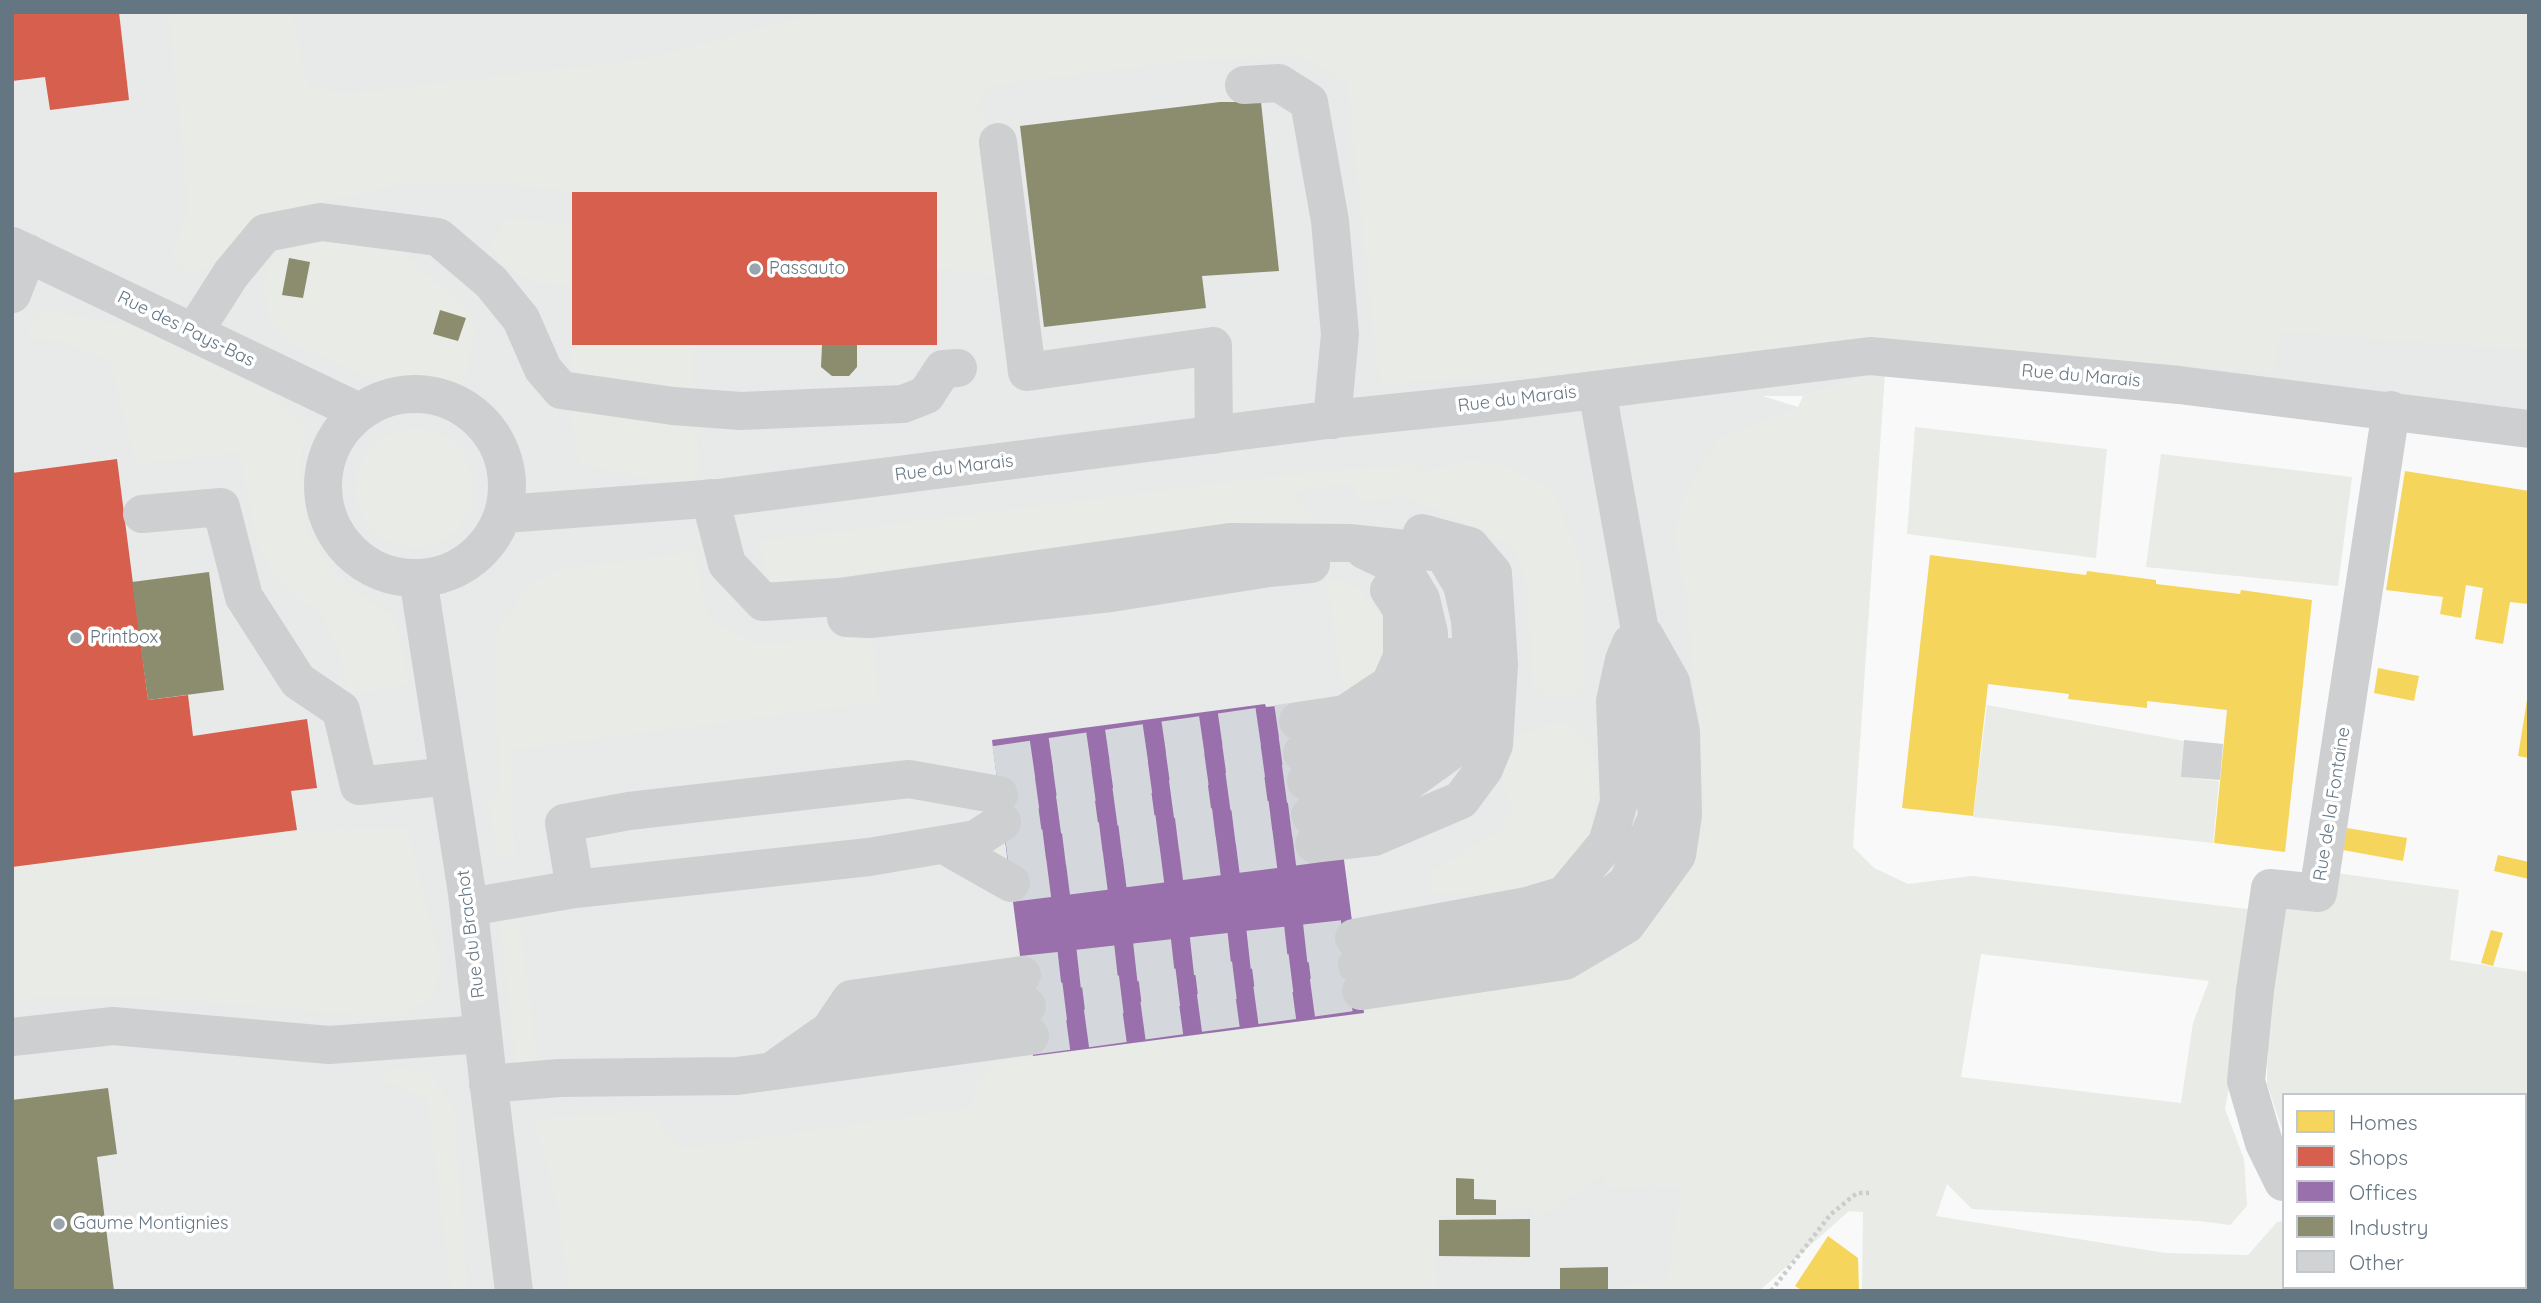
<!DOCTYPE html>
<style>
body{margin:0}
#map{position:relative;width:2541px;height:1303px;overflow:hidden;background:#f9f9f9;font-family:Quicksand,sans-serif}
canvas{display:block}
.frame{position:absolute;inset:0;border:14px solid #657683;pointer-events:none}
.legend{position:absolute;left:2282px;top:1093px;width:245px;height:196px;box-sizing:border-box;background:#fff;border:2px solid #c1c8cd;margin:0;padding:9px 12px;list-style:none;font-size:21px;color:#657683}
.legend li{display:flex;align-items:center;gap:14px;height:35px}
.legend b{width:35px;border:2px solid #c1c8cd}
</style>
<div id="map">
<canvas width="2541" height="1303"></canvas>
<div class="frame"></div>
<ul class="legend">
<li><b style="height:19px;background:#f6d55c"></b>Homes</li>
<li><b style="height:19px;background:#d6604d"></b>Shops</li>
<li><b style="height:19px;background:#9970ab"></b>Offices</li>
<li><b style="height:19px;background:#8c8c6e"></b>Industry</li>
<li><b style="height:19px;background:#d0d2d3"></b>Other</li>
</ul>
</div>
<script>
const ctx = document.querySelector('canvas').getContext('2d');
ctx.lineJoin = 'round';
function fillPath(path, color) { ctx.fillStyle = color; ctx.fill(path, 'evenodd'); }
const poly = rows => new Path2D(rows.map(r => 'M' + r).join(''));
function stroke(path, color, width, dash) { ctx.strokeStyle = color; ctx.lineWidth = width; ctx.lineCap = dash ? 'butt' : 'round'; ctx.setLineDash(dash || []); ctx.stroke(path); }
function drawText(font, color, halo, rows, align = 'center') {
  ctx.font = font + ' Quicksand,sans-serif'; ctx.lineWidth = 7; ctx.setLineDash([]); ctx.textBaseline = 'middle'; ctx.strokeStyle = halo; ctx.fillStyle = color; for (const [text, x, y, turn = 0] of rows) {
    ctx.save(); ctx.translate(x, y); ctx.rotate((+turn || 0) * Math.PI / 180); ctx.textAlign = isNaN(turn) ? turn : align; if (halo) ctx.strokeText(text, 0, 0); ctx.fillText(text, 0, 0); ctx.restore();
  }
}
const built = poly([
 [12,12,2529,12,2529,427,1885,372,1803,396,1763,396,1798,407,1795,1214,1754,1291,12,1291]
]);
const green = poly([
 [168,12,291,12,308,85,345,94,644,59,821,12,2529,12,2529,350,2281,332,2273,373,1890,344,1565,373,1382,384,1378,377,1347,83,1302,57,1196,60,989,86,975,115,982,113,999,276,937,269,572,192,484,183,404,184,313,204,257,221,214,262,193,276,171,257,188,208],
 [506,217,572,226,574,288,531,281,502,264,490,246],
 [313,240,399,248,453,298,467,313,475,330,464,386,398,382,369,377,296,346,271,323,264,294,267,267,283,252],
 [42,310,142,328,276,396,303,425,302,468,306,530,342,582,391,614,400,636,409,685,370,691,348,691,340,657,323,618,276,576,257,546,239,453,136,464,110,360,60,342,25,337],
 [694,343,694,387,670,396,585,384,571,371,572,345],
 [1885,372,1853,847,1874,868,1908,884,1972,876,2255,910,2233,1064,2225,1109,2244,1159,2247,1206,2230,1225,2199,1221,1972,1209,1947,1184,1936,1216,2165,1253,2248,1255,2277,1222,2284,1221,2284,1287,2298,1287,2297,1291,1862,1291,1863,1212,1849,1211,1759,1291,1754,1291,1767,1264,1752,1291,1616,1291,1617,1287,1667,1278,1681,1186,1610,1187,1601,1176,1535,1221,1532,1208,1438,1216,1435,1268,1438,1291,569,1291,557,1203,534,1119,649,1111,684,1149,971,1108,979,1077,997,1062,1364,1013,1613,958,1639,929,1705,827,1700,722,1691,659,1688,609,1674,536,1686,491,1718,439,1798,407,1803,396],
 [1981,954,2209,981,2193,1023,2181,1103,1961,1077],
 [570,406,698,420,699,476,682,486,581,464,576,450],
 [1915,427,2107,449,2096,558,1907,534],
 '356 488a59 59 0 1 1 118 0a59 59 0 1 1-118 0Z',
 [2161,454,2352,477,2338,586,2146,567],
 [1474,460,1508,467,1554,490,1582,566,1586,683,1571,696,1548,696,1533,686,1527,589,1516,552,1484,531,1406,497,1358,502,1351,484,1291,492,1313,517,770,584,759,541,1294,474,1421,464,1410,476],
 [695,552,709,620,760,644,873,635,879,702,511,750,515,857,498,857,488,801,499,791,495,634,530,584,562,569],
 [1326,580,1345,582,1358,587,1381,613,1386,623,1387,647,1376,673,1343,693],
 [1987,705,2184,741,2182,777,2219,781,2213,843,1973,817],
 [1562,721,1592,746,1598,790,1586,848,1541,889,1482,893,1428,893,1434,869,1499,831,1512,809,1505,790,1502,756,1516,735],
 [407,828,442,962,433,998,398,1018,132,996,12,999,12,867,296,831],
 [2329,872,2459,890,2450,960,2529,972,2529,1178,2525,1177,2525,1095,2284,1095,2284,1135,2267,1084,2270,942,2286,906],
 [520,916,537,1062,516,1065,499,919],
 [393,1069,426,1071,454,1104,468,1291,451,1291,427,1099,382,1080]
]);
const homes = poly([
 [2405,471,2529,491,2529,604,2510,602,2503,644,2475,639,2483,588,2466,585,2461,618,2440,614,2443,597,2386,590],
 [1930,555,2086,575,2087,571,2156,580,2156,584,2240,594,2241,590,2312,600,2285,852,2214,843,2227,710,2147,701,2147,708,2068,699,2069,694,1988,684,1973,816,1902,808],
 [2378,668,2419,676,2414,701,2374,693],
 [2527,700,2529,700,2529,758,2518,756],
 [2347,828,2407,838,2403,861,2343,850],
 [2498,855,2529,862,2529,879,2494,871],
 [2491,930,2503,933,2493,966,2481,963],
 [1828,1236,1858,1258,1859,1291,1803,1291,1795,1286],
 [2401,1287,2478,1287,2477,1291,2401,1291]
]);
const shops = poly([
 [12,12,119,12,129,100,50,110,45,77,12,81],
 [572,192,937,192,937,345,572,345],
 [117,459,148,700,188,695,193,736,307,719,317,788,291,791,297,830,12,867,12,473]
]);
const offices = poly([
 [1265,704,1266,707,1296,704,1344,860,1364,1013,1033,1056,992,740]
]);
const industry = poly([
 [1220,102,1261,102,1279,271,1202,276,1206,308,1044,327,1020,126],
 [289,258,310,262,303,298,282,295],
 [440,310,466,318,458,341,433,334],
 [822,345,857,345,857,367,849,376,832,376,821,367],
 [209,572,224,690,148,700,132,582],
 [108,1088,117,1154,97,1157,114,1291,12,1291,12,1100],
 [1456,1178,1474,1179,1474,1199,1496,1200,1496,1215,1456,1215],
 [1530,1219,1530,1257,1439,1256,1439,1220],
 [1608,1267,1608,1291,1560,1291,1560,1268]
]);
const building = poly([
 [2184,740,2223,744,2220,780,2181,777]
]);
const minorTunnel = poly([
 [995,765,1298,721],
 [999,795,1302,753],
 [1002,822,1306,781],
 [1007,853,1310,815],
 [1011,883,1314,844],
 [1022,975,1354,938],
 [1027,1006,1357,965],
 [1030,1036,1361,991]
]);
const path = poly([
 [1771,1291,1831,1214,1857,1193,1869,1193]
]);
const minor = poly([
 [1244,85,1279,83,1309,102,1330,221,1340,334,1332,420],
 [998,142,1027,372,1213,346,1214,435],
 [12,246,359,412],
 [12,294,28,253],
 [194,332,231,274,265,233,321,222,438,237,491,282,521,319,543,369,561,390,673,406,741,411,903,404,926,395,943,369,958,368],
 '323 486a92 92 0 1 1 184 0a92 92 0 1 1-184 0Z',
 [710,498,727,564,763,602,839,597,1230,542,1349,543,1443,553,1462,585,1470,620,1473,670,1469,724,1451,751,1391,794,1310,815],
 [142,514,221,507,244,597,298,681,341,710,359,786,449,776],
 [505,514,718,498,1343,418,1498,402,1870,356,2179,385,2529,429],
 [418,578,467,893,488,1079,514,1291],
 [846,618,870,619,1111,593,1269,568,1311,564],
 [1298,721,1345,714,1390,684,1402,657,1402,610,1389,590],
 [1302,753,1370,741,1417,701,1430,687,1429,633,1421,599,1402,568,1364,550],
 [1306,781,1365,768,1424,737,1449,699,1451,657],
 [1314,844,1374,837,1461,800,1484,769,1494,745,1499,664,1493,573,1470,546,1422,533],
 [944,845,1011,883],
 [575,889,869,857,976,839,1002,822],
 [469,907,575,889,564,823,629,811,909,779,999,795],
 [1354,938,1527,906,1564,895,1607,843,1619,802,1615,701,1624,660,1631,643],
 [1357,965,1564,933,1627,883,1657,817,1639,625,1597,390],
 [1361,991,1565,961,1626,925,1677,855,1683,815,1681,732,1671,682,1645,636],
 [830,1030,851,999,1022,975],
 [12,1037,113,1026,329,1045,483,1034],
 [776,1068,830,1030,1027,1006],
 [488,1084,559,1078,737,1076,1030,1036],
 [2283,1182,2264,1143,2246,1081,2255,990,2270,888,2318,893,2391,410]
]);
const markers = [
 [755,269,7,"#99a4ac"],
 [76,638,7,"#99a4ac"],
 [59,1224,7,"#99a4ac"]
];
const poiNames = [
 ["Passauto",769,269],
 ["Printbox",90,638],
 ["Gaume Montignies",73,1224]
];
const streetNames = [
 ["Rue des Pays-Bas",186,329,26],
 ["Rue du Marais",2081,376,5],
 ["Rue du Marais",1517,399,-7],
 ["Rue du Marais",954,468,-7],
 ["Rue de la Fontaine",2332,804,-81],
 ["Rue du Brachot",471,934,-97]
];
fillPath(built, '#e8e9e9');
fillPath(green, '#e8ebe6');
fillPath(homes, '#f6d55c');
fillPath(shops, '#d6604d');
fillPath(offices, '#9970ab');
fillPath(industry, '#8c8c6e');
fillPath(building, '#d0d2d3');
stroke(minorTunnel, '#d4d8dc', 38, [38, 19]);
stroke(path, '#cbcccd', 4.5, [3.5, 3.5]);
stroke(minor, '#cecfd0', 38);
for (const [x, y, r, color] of markers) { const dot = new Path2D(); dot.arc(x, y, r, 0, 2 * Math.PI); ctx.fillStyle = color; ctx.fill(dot); stroke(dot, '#fff', 2.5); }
drawText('18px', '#657683', '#fff', poiNames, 'left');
drawText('18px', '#657683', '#fff', streetNames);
</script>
